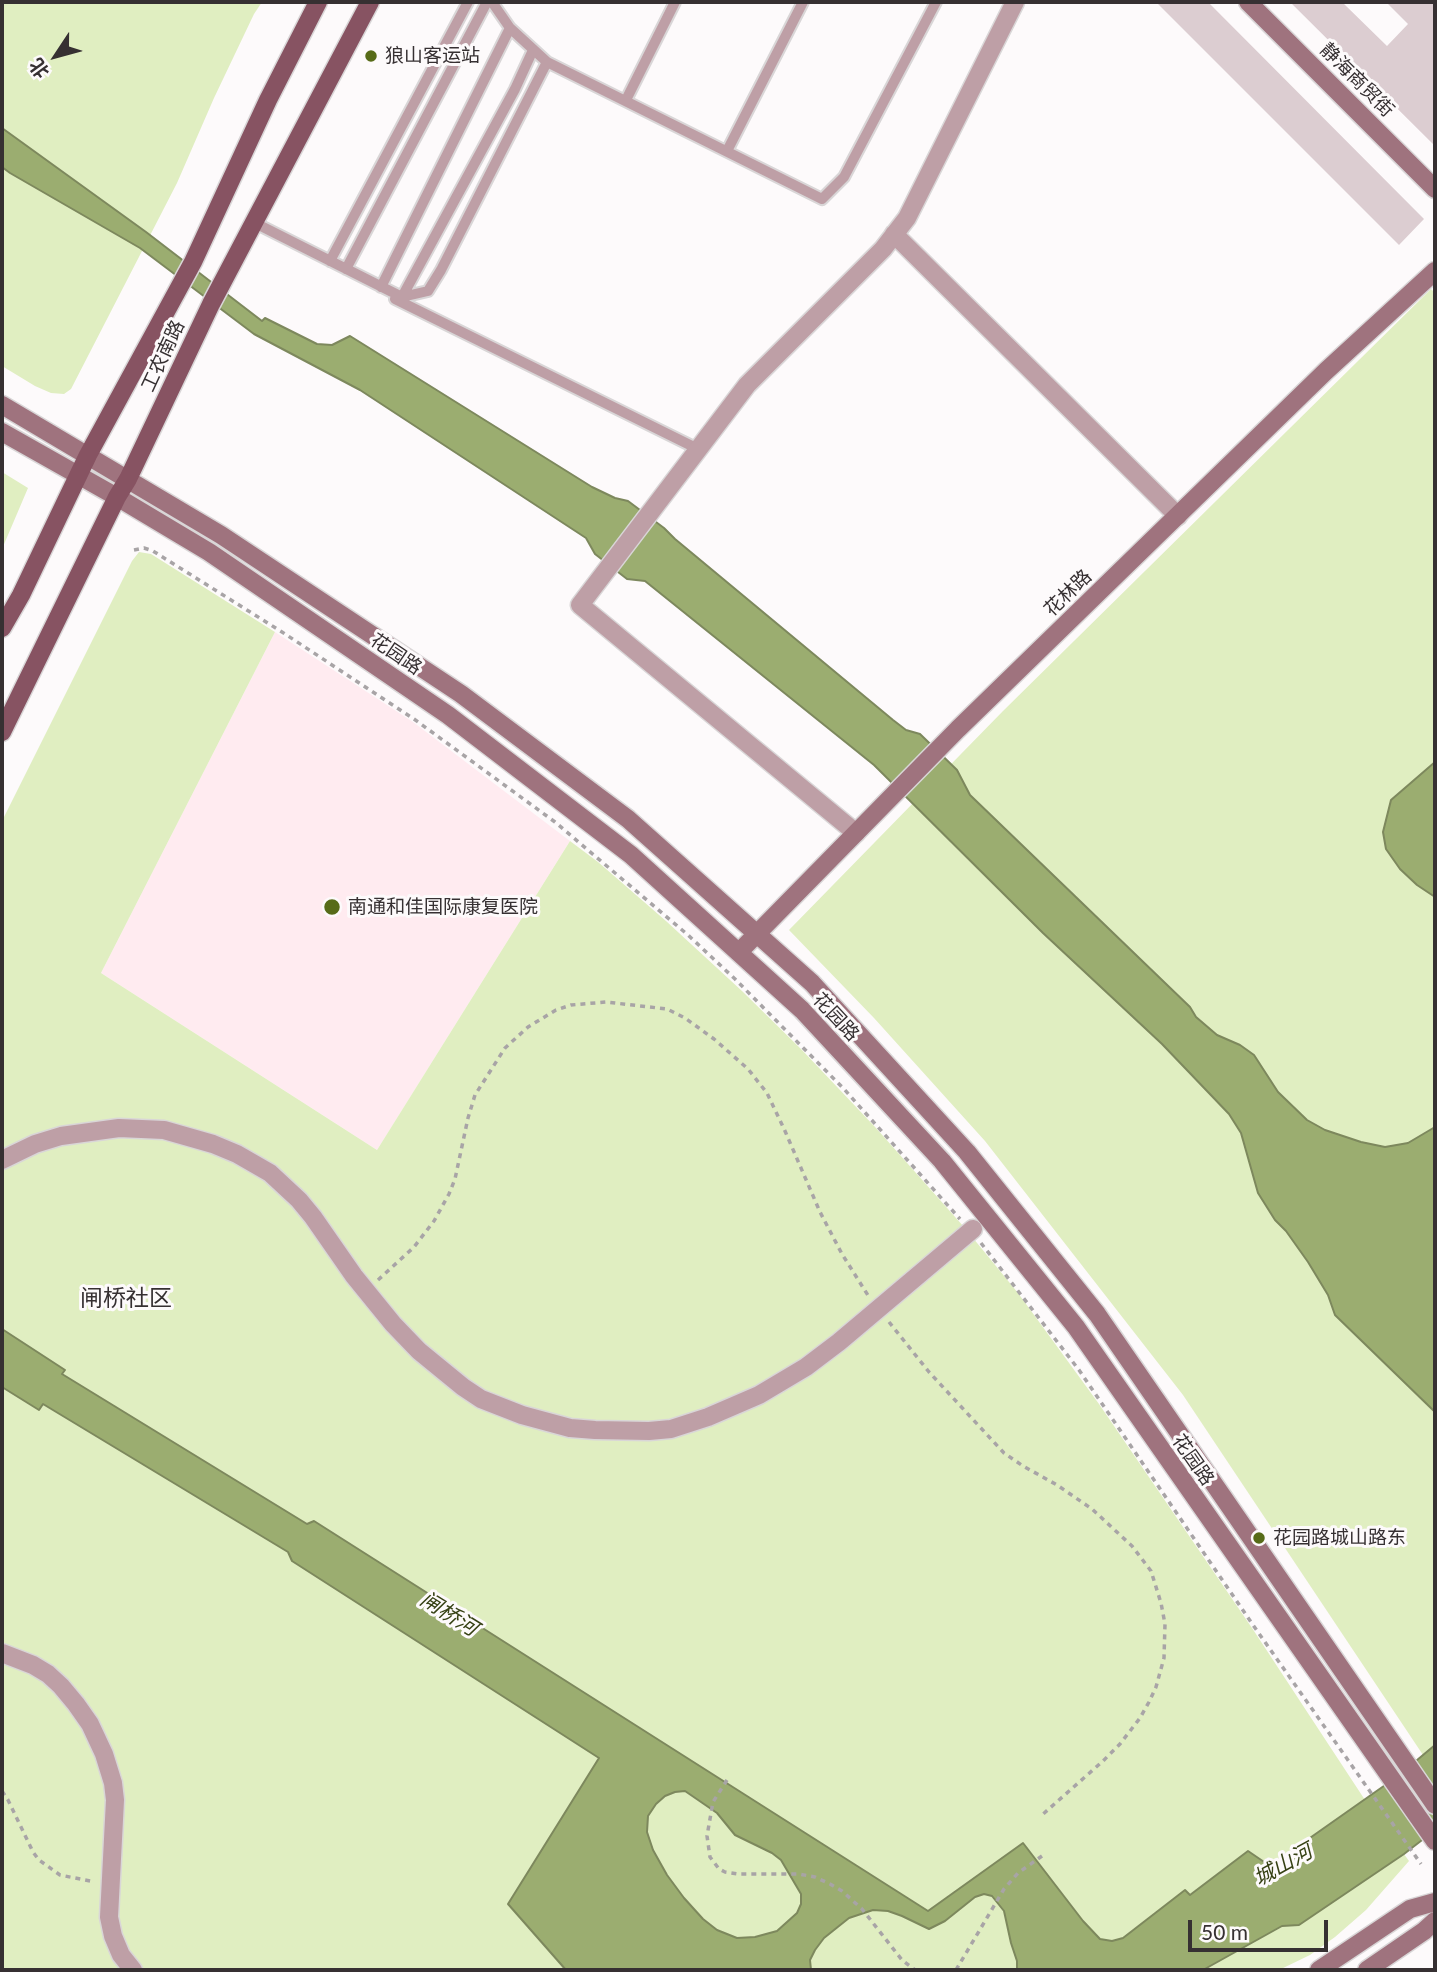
<!DOCTYPE html>
<meta charset="utf-8">
<style>
body{margin:0}
#map{position:relative;width:1437px;height:1972px;overflow:hidden;background:#fdfafb;font-family:Lato,"Noto Sans SC",sans-serif}
canvas{display:block}
.frame{position:absolute;inset:0;border:4px solid #363032;pointer-events:none}
.north{position:absolute;left:21px;top:21px;width:70px;height:70px;-webkit-text-stroke:5px #fdfafb;paint-order:stroke;rotate:234deg;font-size:19px;font-weight:700;line-height:28px;text-align:center;color:#363032}
.north::after{content:'';display:block;margin:auto;width:24px;height:32px;background:#363032;clip-path:polygon(50% 0,100% 100%,50% 72%,0 100%)}
.scale{position:absolute;left:1188px;top:1920px;width:140px;height:32px;box-sizing:border-box;border:4px solid #363032;border-top:0;padding-left:9px;font-size:21px;line-height:24px;white-space:nowrap;color:#363032;-webkit-text-stroke:5px #fdfafb;paint-order:stroke}
</style>
<div id="map">
<canvas width="1437" height="1972"></canvas>
<div class="frame"></div>
<div class="north">北</div>
<div class="scale">50 m</div>
</div>
<script>
const ctx = document.querySelector('canvas').getContext('2d');
ctx.lineJoin = 'round';
function fillPath(path, color) { ctx.fillStyle = color; ctx.fill(path, 'evenodd'); }
const poly = rows => new Path2D(rows.map(r => 'M' + r).join(''));
function stroke(path, color, width, dash) { ctx.strokeStyle = color; ctx.lineWidth = width; ctx.lineCap = dash ? 'butt' : 'round'; ctx.setLineDash(dash || []); ctx.stroke(path); }
function drawText(font, color, halo, rows, align = 'center') {
  ctx.font = font + ' Lato,"Noto Sans SC",sans-serif'; ctx.lineWidth = 6; ctx.setLineDash([]); ctx.textBaseline = 'middle'; ctx.strokeStyle = halo; ctx.fillStyle = color; for (const [text, x, y, turn = 0] of rows) {
    ctx.save(); ctx.translate(x, y); ctx.rotate((+turn || 0) * Math.PI / 180); ctx.textAlign = isNaN(turn) ? turn : align; if (halo) ctx.strokeText(text, 0, 0); ctx.fillText(text, 0, 0); ctx.restore();
  }
}
const built = poly([
 [275,632,413,722,570,841,377,1150,101,973]
]);
const green = poly([
 [2,2,262,2,254,14,214,98,177,183,71,389,64,394,51,393,35,386,2,366],
 [1431,289,1435,293,1435,1773,1183,1395,985,1141,874,1018,789,930,1003,711],
 [2,472,28,488,2,549],
 [139,552,151,554,275,632,101,973,377,1150,570,841,598,862,666,921,742,991,802,1050,876,1128,964,1227,1018,1293,1099,1404,1252,1628,1365,1800,1409,1861,1366,1910,1335,1937,1310,1955,1279,1970,2,1970,2,821,132,561]
]);
const water = poly([
 [2,128,146,232,262,321,265,318,317,344,332,345,350,336,592,487,615,498,628,501,664,528,675,539,893,720,906,730,920,734,957,770,970,795,1190,1007,1196,1017,1217,1035,1240,1045,1254,1055,1278,1092,1307,1120,1325,1130,1361,1142,1385,1147,1408,1143,1435,1127,1435,1412,1335,1315,1328,1295,1308,1262,1286,1231,1275,1220,1258,1193,1241,1133,1229,1114,1162,1044,1043,933,874,765,645,581,627,579,595,554,586,538,360,390,254,334,140,248,10,173,2,167,2,128],
 [1435,762,1435,897,1417,885,1400,869,1386,849,1383,832,1391,800,1435,762],
 [2,1329,65,1370,62,1374,307,1524,314,1521,928,1911,1023,1843,1083,1921,1100,1939,1112,1941,1123,1938,1185,1890,1190,1895,1248,1851,1270,1866,1398,1776,1435,1745,1435,1830,1404,1854,1299,1925,1282,1926,1203,1970,1017,1970,1017,1961,1011,1943,1004,1911,992,1896,984,1894,975,1897,945,1921,929,1929,902,1916,888,1911,873,1910,849,1918,824,1938,815,1950,810,1960,811,1970,566,1970,508,1904,599,1758,292,1561,288,1552,43,1404,39,1410,2,1387,2,1329],
 [685,1791,717,1813,735,1835,772,1853,781,1860,801,1894,801,1904,797,1913,777,1931,755,1937,737,1938,717,1930,703,1919,684,1898,667,1875,653,1850,647,1832,648,1816,656,1804,665,1796,675,1792,685,1791]
]);
const building = poly([
 [1156,2,1208,2,1424,219,1399,245],
 [1290,2,1342,2,1387,46,1408,24,1386,2,1431,2,1435,6,1435,146]
]);
const path = poly([
 [134,550,144,548,153,551,282,632,414,719,555,822,688,935,735,979,844,1089,960,1219],
 [981,1243,1079,1370,1253,1625,1421,1864],
 [378,1280,414,1247,434,1221,449,1194,455,1179,468,1118,475,1095,505,1048,528,1027,556,1010,571,1005,606,1002,667,1009,685,1018,714,1039,748,1069,767,1093,785,1131,820,1212,842,1254,869,1297],
 [889,1322,929,1372,1004,1453,1023,1466,1057,1485,1092,1509,1132,1546,1151,1571,1161,1603,1165,1624,1164,1658,1156,1687,1149,1702,1140,1718,1120,1744,1103,1761,1042,1815],
 [727,1780,713,1802,707,1836,710,1857,719,1869,725,1872,738,1874,799,1874,815,1877,830,1884,842,1891,862,1909,902,1960,915,1970],
 [2,1791,8,1800,33,1852,39,1860,60,1875,95,1882],
 [956,1970,1004,1889,1018,1873,1042,1856]
]);
const lane = poly([
 [492,2,510,28,547,62,822,199,844,177,936,2],
 [626,100,675,2],
 [727,151,803,2],
 [253,222,402,297,428,291,441,270,547,62],
 [330,261,468,2],
 [346,269,487,2],
 [381,287,510,28],
 [402,297,515,89,533,50],
 [395,299,698,449]
]);
const street = poly([
 [894,234,1178,516],
 [856,833,580,605,747,385,883,249,907,218,1015,2],
 [2,1160,35,1144,61,1136,119,1128,164,1130,213,1144,237,1154,270,1173,299,1200,313,1217,354,1276,393,1324,419,1351,463,1387,481,1399,522,1415,570,1428,595,1430,649,1431,671,1429,708,1417,759,1395,806,1367,839,1342,973,1229],
 [2,1653,33,1665,48,1674,61,1686,76,1704,90,1724,104,1754,113,1783,115,1800,109,1917,113,1936,121,1955,133,1970]
]);
const secondary = poly([
 [1248,2,1435,189],
 [2,405,221,535,461,694,628,819,812,983,967,1152,1097,1314,1435,1805],
 [2,432,117,497,209,552,448,715,631,855,802,1010,942,1161,1076,1327,1435,1841],
 [739,952,958,729,1326,371,1435,271],
 [1319,1970,1410,1909,1435,1902],
 [1367,1970,1424,1931,1435,1921]
]);
const primary = poly([
 [2,628,21,595,88,455,193,262,268,100,318,2],
 [2,732,117,497,128,479,211,304,370,2]
]);
const markers = [
 [371,56,7,"#576b18"],
 [332,907,9,"#576b18"],
 [1259,1538,7,"#576b18"]
];
const poiNames = [
 ["狼山客运站",385,56],
 ["南通和佳国际康复医院",348,907],
 ["花园路城山路东",1273,1538]
];
const streetNames = [
 ["静海商贸街",1357,80,45],
 ["工农南路",163,356,-65],
 ["花林路",1068,593,-44],
 ["花园路",396,654,34],
 ["花园路",836,1017,47],
 ["花园路",1193,1460,55]
];
const waterNames = [
 ["闸桥河",449,1614,32],
 ["城山河",1283,1865,-29]
];
const quarterNames = [
 ["闸桥社区",126,1299]
];
fillPath(built, '#ffebf0');
fillPath(green, '#e0eec1');
fillPath(water, '#9bad70');
stroke(water, '#7d885d', 2);
fillPath(building, '#dccdd1');
stroke(lane, '#d9d6d7', 14);
stroke(street, '#d9d6d7', 21);
stroke(secondary, '#d9d6d7', 21);
stroke(primary, '#d9d6d7', 21);
stroke(path, '#a8a4a6', 3.5, [5, 5]);
stroke(lane, '#be9fa6', 10);
stroke(street, '#be9fa6', 18);
stroke(secondary, '#9f737e', 18);
stroke(primary, '#875362', 18);
for (const [x, y, r, color] of markers) { const dot = new Path2D(); dot.arc(x, y, r, 0, 2 * Math.PI); ctx.fillStyle = color; ctx.fill(dot); stroke(dot, '#fdfafb', 2.5); }
drawText('19px', '#363032', '#fdfafb', poiNames, 'left');
drawText('19px', '#363032', '#fdfafb', streetNames);
drawText('italic 21px', '#364114', '#fdfafb', waterNames);
drawText('23px', '#363032', '#fdfafb', quarterNames);
</script>
